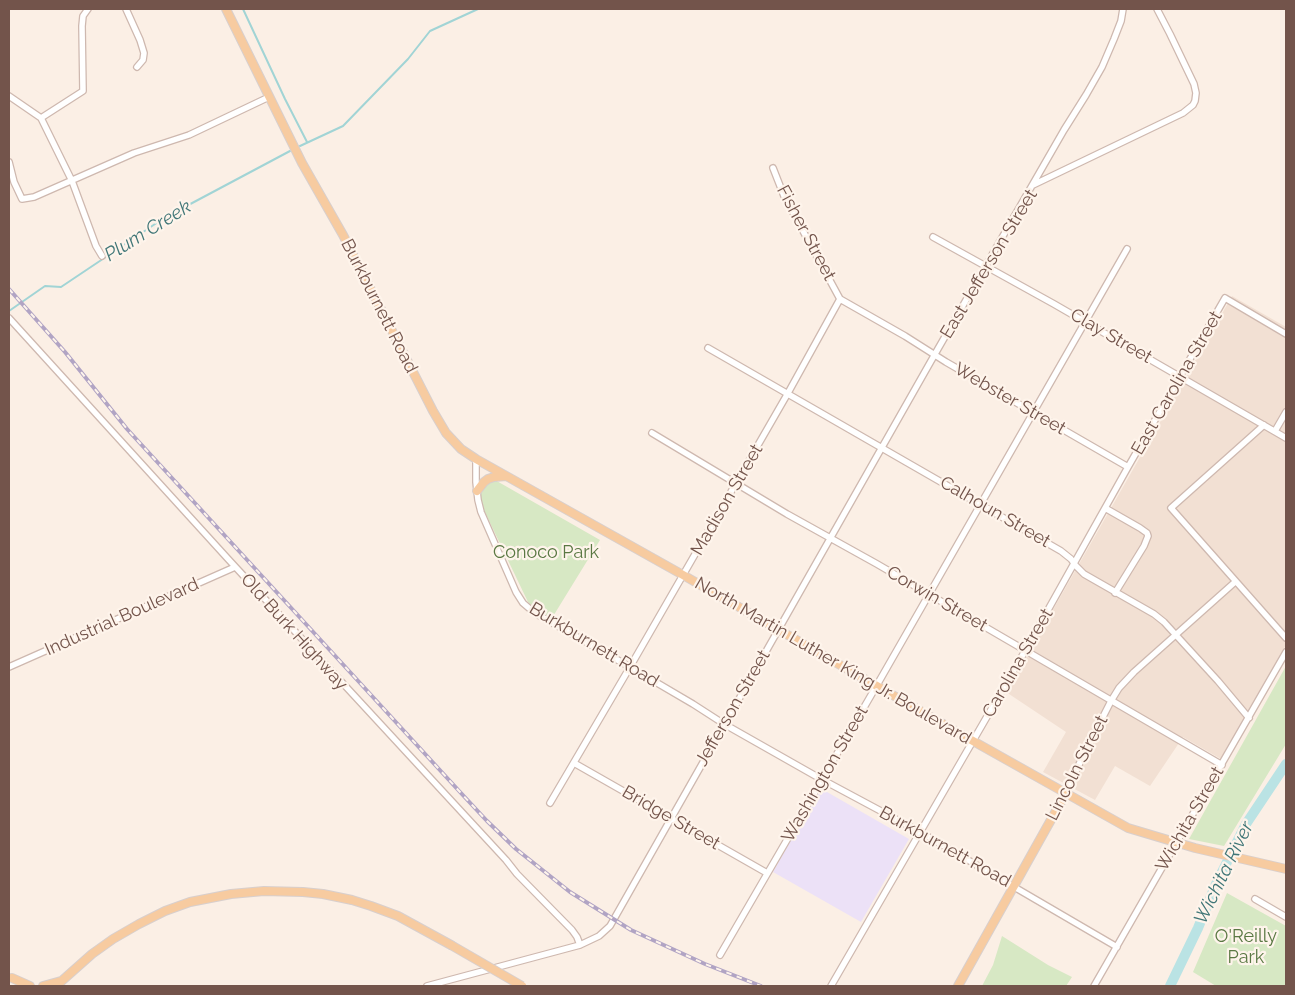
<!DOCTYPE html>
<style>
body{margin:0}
#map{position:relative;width:1295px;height:995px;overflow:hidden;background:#fbefe5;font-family:Raleway,sans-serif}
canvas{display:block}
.frame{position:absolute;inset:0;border:10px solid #73544b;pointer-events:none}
</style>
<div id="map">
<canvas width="1295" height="995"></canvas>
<div class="frame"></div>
</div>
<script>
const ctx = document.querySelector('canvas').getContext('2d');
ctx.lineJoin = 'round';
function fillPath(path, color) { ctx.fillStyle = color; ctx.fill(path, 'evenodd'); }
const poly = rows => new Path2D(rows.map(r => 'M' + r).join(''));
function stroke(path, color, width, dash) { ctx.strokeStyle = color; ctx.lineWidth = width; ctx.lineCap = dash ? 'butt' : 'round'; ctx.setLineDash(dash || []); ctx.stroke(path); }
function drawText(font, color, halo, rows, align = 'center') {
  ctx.font = font + ' Raleway,sans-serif'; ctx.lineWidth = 4.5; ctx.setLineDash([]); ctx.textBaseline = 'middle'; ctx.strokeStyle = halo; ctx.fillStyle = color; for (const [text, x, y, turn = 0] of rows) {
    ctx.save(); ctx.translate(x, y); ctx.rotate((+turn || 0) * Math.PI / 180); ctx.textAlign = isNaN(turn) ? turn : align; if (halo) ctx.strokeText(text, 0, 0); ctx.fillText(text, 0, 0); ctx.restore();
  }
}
const residential = poly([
 [1232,296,1286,327,1286,645,1221,759,1183,737,1150,786,1115,766,1095,800,1043,772,1066,732,1006,692]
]);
const education = poly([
 [820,788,909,839,861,922,773,872]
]);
const green = poly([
 [495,480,600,540,552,618,538,611,528,602,481,504,480,498,481,491,490,481],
 [1286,666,1286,744,1224,846,1189,839],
 [1227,893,1286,926,1286,986,1216,986,1193,972],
 [1002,936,1048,965,1072,977,1066,986,982,986,993,965]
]);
const stream = poly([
 [243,9,285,99,307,142],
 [300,146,343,126,408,59,430,31,478,9],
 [9,311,45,286,61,287,164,218,290,151]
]);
const river = poly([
 [1170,986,1198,928,1216,884,1246,824,1286,764]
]);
const minor = poly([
 [126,9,140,40,144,53,143,60,137,67],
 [9,96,41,118,72,181,96,246,102,256],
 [41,118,83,91,82,26,83,16,88,9],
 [9,162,14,182,22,199,34,197,134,153,189,135,269,97],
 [773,168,784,196,840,299],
 [1033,185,1183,113,1193,105,1195,101,1196,93,1194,84,1170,34,1157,9],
 [933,237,1054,304,1286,438],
 [840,299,905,336,946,362,1128,467],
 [9,318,229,560,506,860,517,874,572,930,577,937,580,945],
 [708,348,1061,551,1071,559,1076,566,1084,574,1154,614,1164,622,1218,681,1249,718],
 [1264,425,1171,508,1286,638],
 [1275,431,1286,412],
 [652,433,787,514,877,564,1222,765],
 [476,459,476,482,478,500,481,512,516,592,523,603,530,609,540,616,630,667,693,704,724,724,821,779,920,832,1117,947],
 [1105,508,1140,528,1147,533,1148,536,1144,546,1115,593],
 [9,667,235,567],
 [574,763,767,873],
 [1066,793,1082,758,1111,701,1119,688,1134,672,1235,582],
 [550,803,630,667,788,393,840,299],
 [1255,899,1286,917],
 [720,955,877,685,1127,249],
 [427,986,580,945,599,936,610,926,935,354,1064,130,1086,95,1102,67,1114,39,1121,21,1123,9],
 [831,986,1025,651,1128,467,1225,298,1286,334],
 [1094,986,1286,652]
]);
const major = poly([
 [226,9,302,163,343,235,433,411,446,433,461,449,476,459,683,575,973,741,1128,828,1195,848,1286,869],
 [477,491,484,482,488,479,494,477,506,476],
 [12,978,30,986],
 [43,986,61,981],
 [56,986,92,954,113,939,139,924,165,911,190,902,231,894,264,891,303,892,323,894,352,900,371,906,398,916,451,945],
 [958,986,1066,793]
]);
const rail = poly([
 [9,289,65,352,127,429,460,792,487,821,516,849,570,892,631,930,705,964,761,986]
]);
const majorBridge = poly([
 [451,945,522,986]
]);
const streetNames = [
 ["Fisher Street",806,233,62],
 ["East Jefferson Street",989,264,-59],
 ["Burkburnett Road",379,306,63],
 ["Clay Street",1111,336,30],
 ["East Carolina Street",1177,383,-60],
 ["Webster Street",1010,399,30],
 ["Madison Street",727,500,-60],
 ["Calhoun Street",995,512,30],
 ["Corwin Street",937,599,30],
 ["Industrial Boulevard",122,617,-24],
 ["Old Burk Highway",294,632,48],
 ["Burkburnett Road",594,645,31],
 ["North Martin Luther King Jr. Boulevard",833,661,30],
 ["Carolina Street",1018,663,-60],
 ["Jefferson Street",733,708,-60],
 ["Lincoln Street",1077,768,-63],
 ["Washington Street",825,774,-60],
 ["Bridge Street",671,818,30],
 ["Wichita Street",1190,819,-60],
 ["Burkburnett Road",945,847,29]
];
const parkNames = [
 ["Conoco Park",546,553],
 ["O'Reilly",1246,937],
 ["Park",1246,958]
];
const waterNames = [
 ["Plum Creek",148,231,-32],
 ["Wichita River",1224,873,-64]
];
fillPath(residential, '#f2e0d3');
fillPath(education, '#ece1f7');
fillPath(green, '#d7e8c4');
stroke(stream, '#a1d4d5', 2);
stroke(river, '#bae3e4', 10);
stroke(minor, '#ceb8af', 8);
stroke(major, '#d8cfcd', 10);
stroke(minor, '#fff', 5.5);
stroke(major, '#f7cba0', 8);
stroke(rail, '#b1a4c4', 4);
stroke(rail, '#fef4eb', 2, [5.5]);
stroke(majorBridge, '#d8cfcd', 10, []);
stroke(majorBridge, '#f7cba0', 8);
drawText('18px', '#73544b', '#fef4eb', streetNames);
drawText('18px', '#5a7843', '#fef4eb', parkNames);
drawText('italic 19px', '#407677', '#fef4eb', waterNames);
</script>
